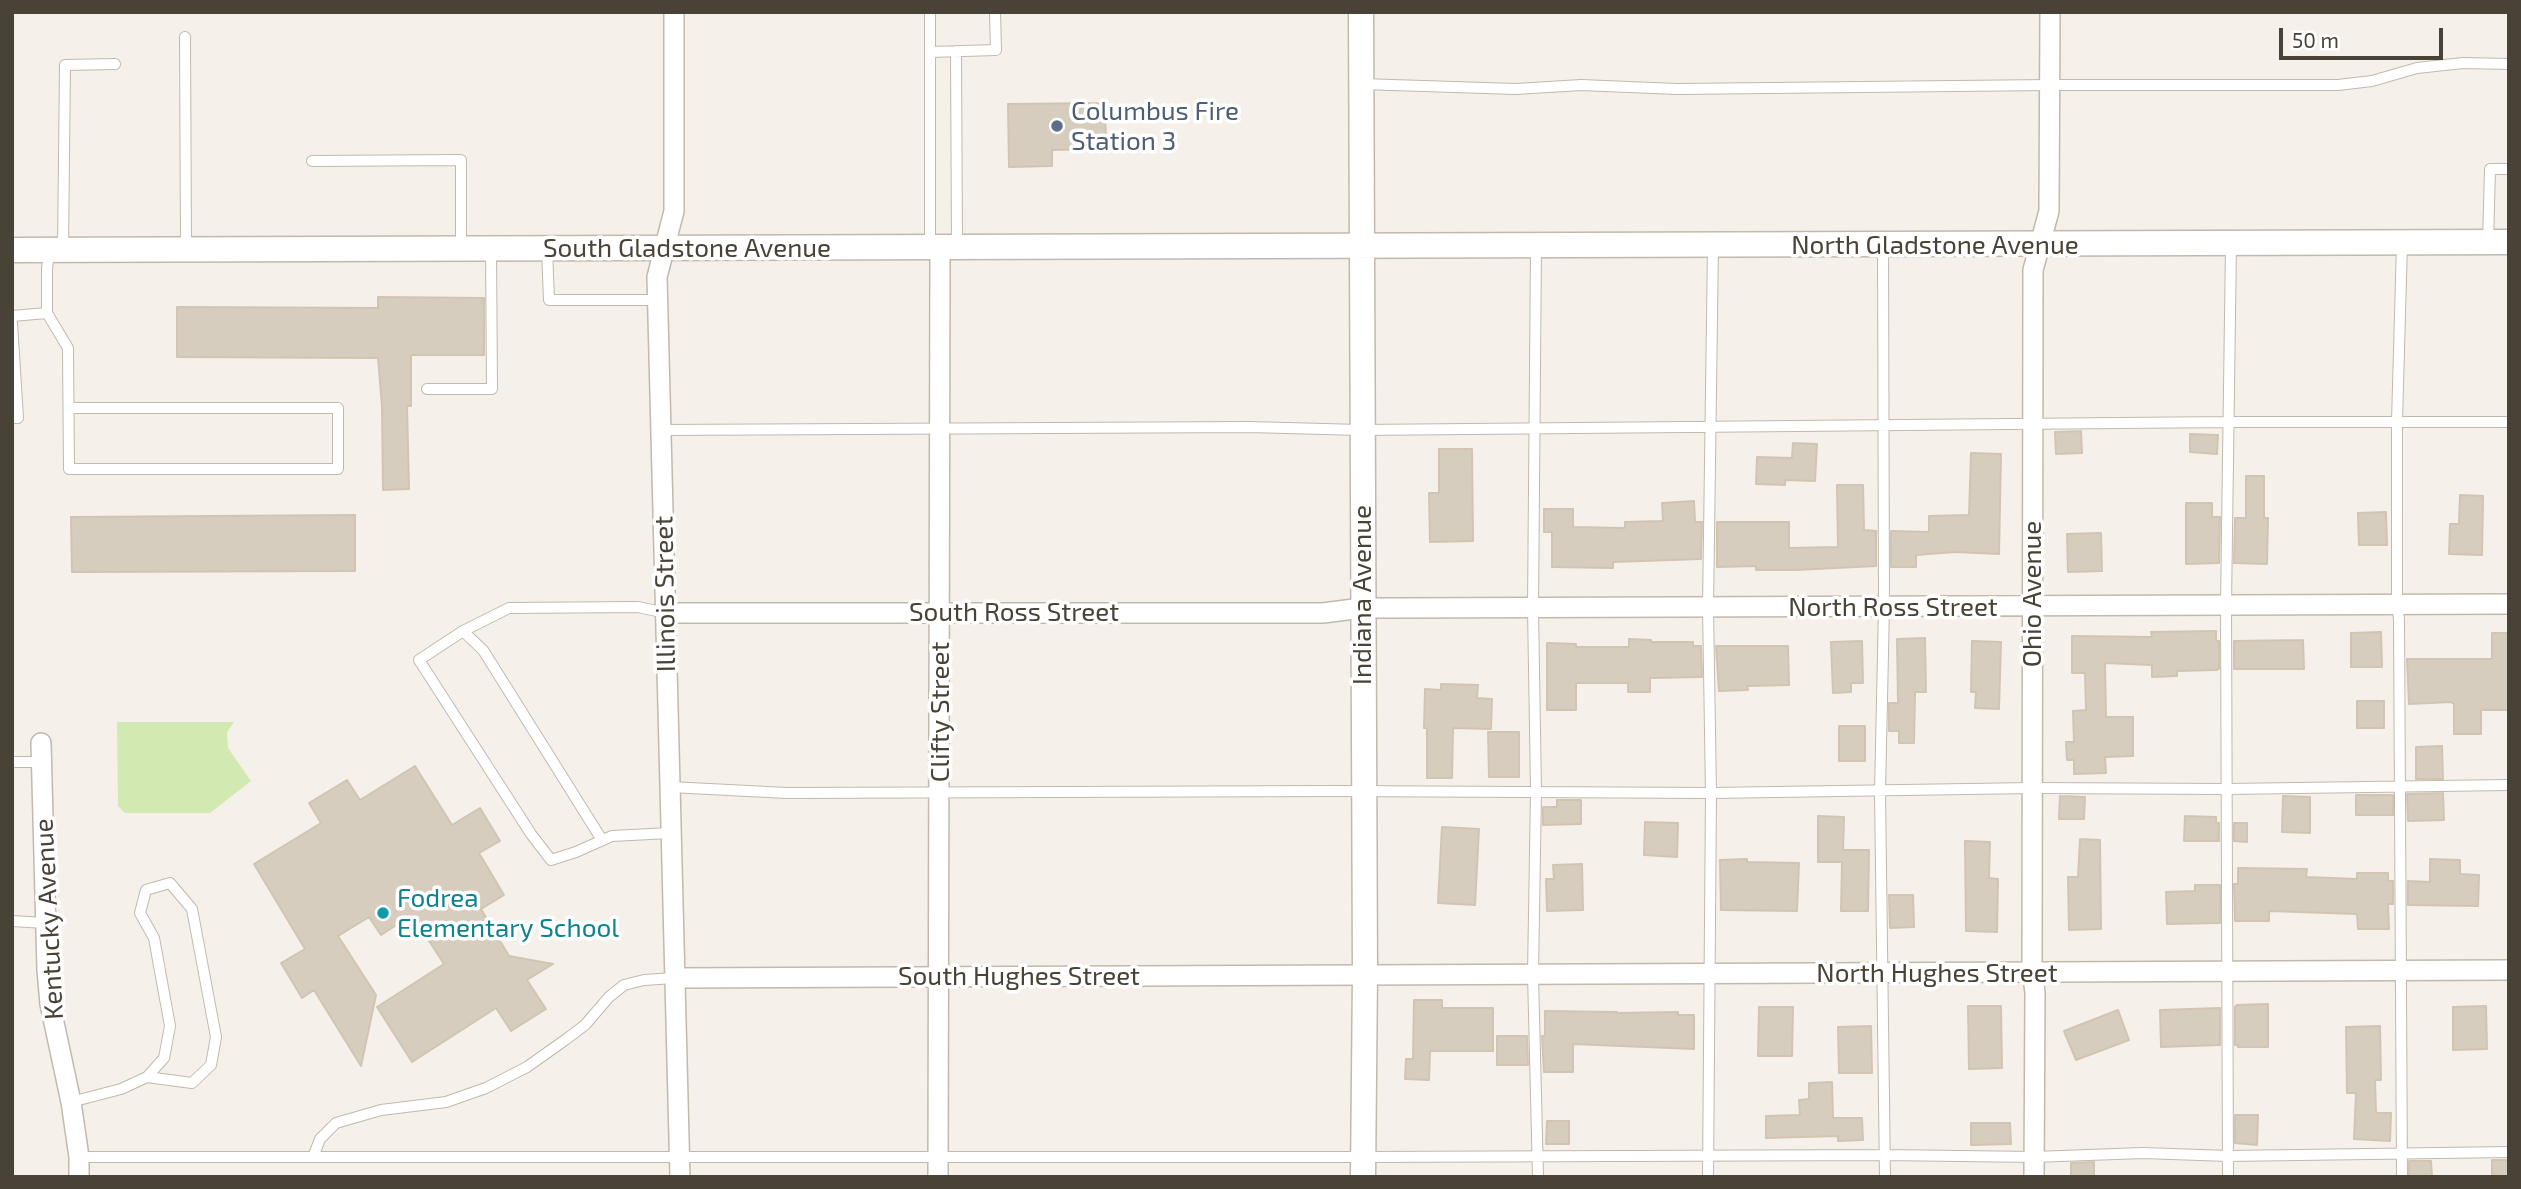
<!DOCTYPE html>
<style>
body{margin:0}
#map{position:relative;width:2521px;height:1189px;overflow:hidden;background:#f5f1ea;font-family:"Exo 2",sans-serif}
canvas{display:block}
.frame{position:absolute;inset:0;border:14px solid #494237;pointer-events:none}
.scale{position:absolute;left:2279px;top:28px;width:164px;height:32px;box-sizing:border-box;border:4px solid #494237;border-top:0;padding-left:9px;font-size:21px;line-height:24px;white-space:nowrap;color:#494237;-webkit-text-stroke:5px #fff;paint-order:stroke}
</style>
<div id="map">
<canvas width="2521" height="1189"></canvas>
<div class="frame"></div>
<div class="scale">50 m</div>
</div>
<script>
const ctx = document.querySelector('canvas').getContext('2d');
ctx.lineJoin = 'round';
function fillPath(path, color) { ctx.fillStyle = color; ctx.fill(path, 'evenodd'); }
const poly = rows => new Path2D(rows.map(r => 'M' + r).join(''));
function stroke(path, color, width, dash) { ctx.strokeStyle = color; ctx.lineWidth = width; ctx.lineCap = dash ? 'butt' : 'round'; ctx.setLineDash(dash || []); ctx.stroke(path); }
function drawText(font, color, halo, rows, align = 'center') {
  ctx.font = font + ' "Exo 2",sans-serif'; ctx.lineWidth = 7; ctx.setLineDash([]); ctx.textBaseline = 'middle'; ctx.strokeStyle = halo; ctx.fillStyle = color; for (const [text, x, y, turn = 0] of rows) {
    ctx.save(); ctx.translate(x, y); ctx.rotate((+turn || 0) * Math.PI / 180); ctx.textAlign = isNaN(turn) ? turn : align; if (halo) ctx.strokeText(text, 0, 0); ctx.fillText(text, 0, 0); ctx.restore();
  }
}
const green = poly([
 [117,722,234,722,227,732,228,748,251,781,210,813,125,813,118,806]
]);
const building = poly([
 [1105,103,1106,149,1052,150,1052,166,1009,167,1008,104,1105,103],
 [378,297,484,298,484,355,411,355,411,406,407,406,409,489,383,490,382,406,378,358,177,357,177,307,378,308,378,297],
 [2081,431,2082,453,2056,454,2055,432,2081,431],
 [2190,434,2218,435,2217,454,2190,452,2190,434],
 [1793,443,1817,444,1815,481,1785,480,1785,485,1756,484,1757,457,1792,458,1793,443],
 [1439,449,1472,449,1473,541,1430,542,1429,493,1439,493,1439,449],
 [1971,453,2001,454,1999,554,1955,552,1916,555,1916,567,1891,567,1891,531,1929,532,1929,516,1969,515,1971,453],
 [2246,476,2264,476,2264,518,2268,518,2267,564,2234,563,2235,518,2246,518,2246,476],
 [1837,485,1863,485,1864,530,1876,531,1876,566,1796,570,1756,570,1756,566,1717,567,1717,522,1789,522,1789,548,1838,547,1837,485],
 [2460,495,2483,496,2482,555,2449,554,2450,524,2459,524,2460,495],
 [1694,501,1695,522,1702,522,1701,559,1613,562,1613,568,1552,567,1552,532,1544,532,1544,509,1573,509,1573,527,1625,528,1625,522,1663,521,1662,503,1694,501],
 [2186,503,2212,503,2212,517,2220,517,2219,563,2186,564,2186,503],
 [2386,512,2387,545,2359,545,2358,513,2386,512],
 [355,515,355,571,72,572,71,517,355,515],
 [2101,533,2102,571,2068,572,2067,534,2101,533],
 [2216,631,2216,641,2219,641,2219,669,2216,670,2177,671,2177,676,2152,677,2152,665,2105,663,2106,717,2133,717,2133,756,2105,757,2106,773,2074,774,2074,760,2067,760,2066,742,2074,742,2073,711,2086,710,2085,673,2072,673,2072,636,2152,637,2151,632,2216,631],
 [2381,632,2382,667,2351,667,2351,633,2381,632],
 [2492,633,2509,633,2509,710,2481,710,2481,734,2454,734,2454,704,2451,702,2409,704,2407,659,2492,659,2492,633],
 [1925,638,1926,692,1915,692,1914,743,1899,743,1899,731,1889,731,1889,703,1898,703,1897,639,1925,638],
 [1629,639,1651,640,1651,642,1693,642,1693,646,1701,646,1702,677,1650,678,1650,692,1628,692,1628,683,1576,683,1576,710,1547,710,1547,643,1576,644,1576,647,1629,647,1629,639],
 [2303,640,2304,669,2234,669,2234,641,2303,640],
 [1862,641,1863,683,1851,683,1851,692,1833,693,1831,642,1862,641],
 [1972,641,2001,642,1999,709,1975,708,1976,692,1971,692,1972,641],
 [1716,646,1788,646,1789,685,1747,686,1748,690,1719,691,1716,646],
 [1441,684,1478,685,1477,698,1492,699,1491,729,1453,728,1452,778,1427,778,1427,728,1424,728,1425,689,1441,690,1441,684],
 [2357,701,2384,701,2384,728,2357,728,2357,701],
 [1839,726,1865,726,1865,761,1839,761,1839,726],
 [1488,732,1519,732,1519,777,1489,777,1488,732],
 [2442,746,2443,779,2416,779,2416,747,2442,746],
 [415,766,452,825,480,808,500,841,479,853,504,895,481,909,509,956,553,964,527,980,546,1009,511,1031,496,1008,412,1062,377,1007,444,964,422,930,408,939,398,924,381,935,369,917,338,936,376,995,361,1066,314,990,302,998,281,963,305,949,254,864,321,823,309,803,347,780,360,800,415,766],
 [2443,793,2444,820,2408,821,2407,794,2443,793],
 [2356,795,2393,795,2393,815,2356,815,2356,795],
 [2060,796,2085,797,2084,819,2059,819,2060,796],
 [2283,796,2310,797,2310,833,2282,832,2283,796],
 [1557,800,1581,800,1581,824,1543,825,1543,807,1557,807,1557,800],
 [1818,816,1844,817,1843,850,1869,850,1868,911,1841,911,1842,862,1818,862,1818,816],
 [2185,816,2216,817,2216,823,2219,823,2219,841,2184,841,2185,816],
 [1645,822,1678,823,1677,857,1644,855,1645,822],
 [2234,823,2247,823,2247,842,2234,841,2234,823],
 [1442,827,1479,829,1475,905,1438,903,1442,827],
 [2080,839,2100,840,2101,929,2069,930,2068,877,2078,877,2080,839],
 [1965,841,1990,842,1989,878,1998,879,1997,932,1966,931,1965,841],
 [1747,859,1747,862,1799,863,1797,911,1721,910,1720,860,1747,859],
 [2430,859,2460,860,2460,874,2479,875,2478,906,2408,905,2408,881,2430,882,2430,859],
 [1582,864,1583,910,1547,911,1546,879,1554,879,1553,865,1582,864],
 [2238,868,2307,869,2306,877,2357,879,2357,873,2388,873,2388,881,2393,881,2393,904,2388,904,2389,929,2358,929,2357,914,2269,911,2269,921,2235,921,2234,884,2238,884,2238,868],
 [2195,885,2220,885,2220,923,2167,924,2166,892,2195,891,2195,885],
 [1889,895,1913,895,1914,927,1890,928,1889,895],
 [1414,1000,1442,1000,1442,1008,1493,1008,1493,1051,1430,1051,1429,1080,1405,1079,1406,1059,1413,1059,1414,1000],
 [2268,1004,2268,1047,2238,1047,2238,1045,2235,1045,2235,1007,2237,1005,2268,1004],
 [1968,1006,2001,1006,2002,1068,1969,1069,1968,1006],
 [2486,1006,2487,1049,2453,1050,2453,1007,2486,1006],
 [1759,1007,1793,1007,1792,1056,1758,1056,1759,1007],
 [2220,1008,2220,1045,2161,1047,2160,1010,2220,1008],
 [2118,1010,2129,1040,2076,1060,2064,1031,2118,1010],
 [1545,1011,1617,1012,1617,1013,1678,1012,1678,1015,1694,1015,1694,1049,1573,1044,1573,1072,1544,1072,1542,1036,1545,1036,1545,1011],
 [1871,1026,1872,1073,1839,1073,1838,1027,1871,1026],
 [2380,1026,2381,1080,2375,1080,2376,1113,2391,1113,2390,1141,2354,1139,2356,1093,2347,1093,2346,1027,2380,1026],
 [1497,1036,1527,1036,1528,1065,1497,1065,1497,1036],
 [1832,1082,1833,1118,1862,1118,1863,1140,1838,1141,1838,1136,1766,1138,1766,1116,1800,1115,1799,1100,1809,1099,1809,1083,1832,1082],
 [2235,1115,2258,1115,2257,1145,2235,1143,2235,1115],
 [1547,1121,1569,1121,1569,1144,1546,1144,1547,1121],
 [1971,1123,2010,1123,2011,1144,1971,1145,1971,1123],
 [2492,1160,2509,1160,2509,1177,2492,1177,2492,1160],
 [2409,1161,2431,1161,2432,1177,2409,1177,2409,1161],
 [2094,1162,2094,1177,2071,1177,2071,1163,2094,1162]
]);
const service = poly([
 [930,12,930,52,996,50,995,12],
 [185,37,186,249],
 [956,51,957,247],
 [1361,84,1516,89,1581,85,1677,89,2049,85,2338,85,2372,81,2417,68,2463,63,2509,64],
 [312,161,461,160,461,248],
 [2488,242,2490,169,2509,169],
 [2402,243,2397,422,2397,605,2399,619,2402,1177],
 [1883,246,1884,607,1880,791,1885,1177],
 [930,247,930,52],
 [1536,247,1533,608,1536,791,1533,974,1538,1177],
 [63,249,65,65,115,64],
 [547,249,549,300,658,300],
 [47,313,68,348,69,469,338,469,338,408,69,408],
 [12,316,47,313,47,269,49,251],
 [12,323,18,418,12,418],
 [427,389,492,389,491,249],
 [661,430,1249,427,1361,430,2228,422,2509,422],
 [666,613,638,607,509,608,463,631,419,660,531,834,551,860,576,852,612,836,670,833],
 [463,631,483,650,602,840],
 [12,762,41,762],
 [670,787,787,793,1335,791,1711,793,2032,788,2227,789,2509,785],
 [12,921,45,923],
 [71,1102,121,1089,147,1077,164,1058,170,1026,154,938,140,913,146,890,170,883,192,909,216,1037,211,1065,192,1083,147,1077],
 [79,1157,1363,1157,1885,1155,2034,1157,2143,1153,2228,1156,2509,1152],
 [313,1157,320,1139,336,1123,381,1110,446,1102,486,1088,527,1067,565,1040,585,1025,609,997,624,985,644,980,674,978],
 [1708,1177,1711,793,1708,607,1713,246],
 [2228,1177,2226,605,2231,244]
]);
const minor = poly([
 [674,12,674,211,657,277,680,1177],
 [666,613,1323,613,1362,608,1397,608,2509,604],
 [41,743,47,970,50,1004,71,1102,79,1157,79,1177],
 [674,978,2509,970],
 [938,1177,940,247],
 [2034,1177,2035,992,2032,972,2033,270,2049,211,2050,12]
]);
const tertiary = poly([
 [1361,12,1365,974,1363,1177],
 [12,250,2509,242]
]);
const markers = [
 [1057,126,7,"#5c6f8a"],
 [383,913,7,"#0f9aa8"]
];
const serviceNames = [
 ["Columbus Fire",1071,111],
 ["Station 3",1071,141]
];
const streetNames = [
 ["North Gladstone Avenue",1935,245],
 ["South Gladstone Avenue",687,248],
 ["Illinois Street",665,594,-91],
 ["Ohio Avenue",2032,594,-90],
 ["Indiana Avenue",1362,595,-90],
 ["North Ross Street",1893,607],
 ["South Ross Street",1014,612],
 ["Clifty Street",940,712,-90],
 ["Kentucky Avenue",49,919,-93],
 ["North Hughes Street",1937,973],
 ["South Hughes Street",1019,976]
];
const cultureNames = [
 ["Fodrea",397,898],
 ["Elementary School",397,928]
];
fillPath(green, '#d2e9b2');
fillPath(building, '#d7cdbf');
stroke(building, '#d2c4b2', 2);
stroke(service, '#c1b9ac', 12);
stroke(minor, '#c1b9ac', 22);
stroke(tertiary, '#c1b9ac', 27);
stroke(service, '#fff', 10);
stroke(minor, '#fff', 19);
stroke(tertiary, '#fff', 24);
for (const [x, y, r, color] of markers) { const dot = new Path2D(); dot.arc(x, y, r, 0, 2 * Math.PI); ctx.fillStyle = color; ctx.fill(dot); stroke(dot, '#fff', 2.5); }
drawText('26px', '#4e5e75', '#fff', serviceNames, 'left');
drawText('26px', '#494237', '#fff', streetNames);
drawText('26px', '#0d838f', '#fff', cultureNames, 'left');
</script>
